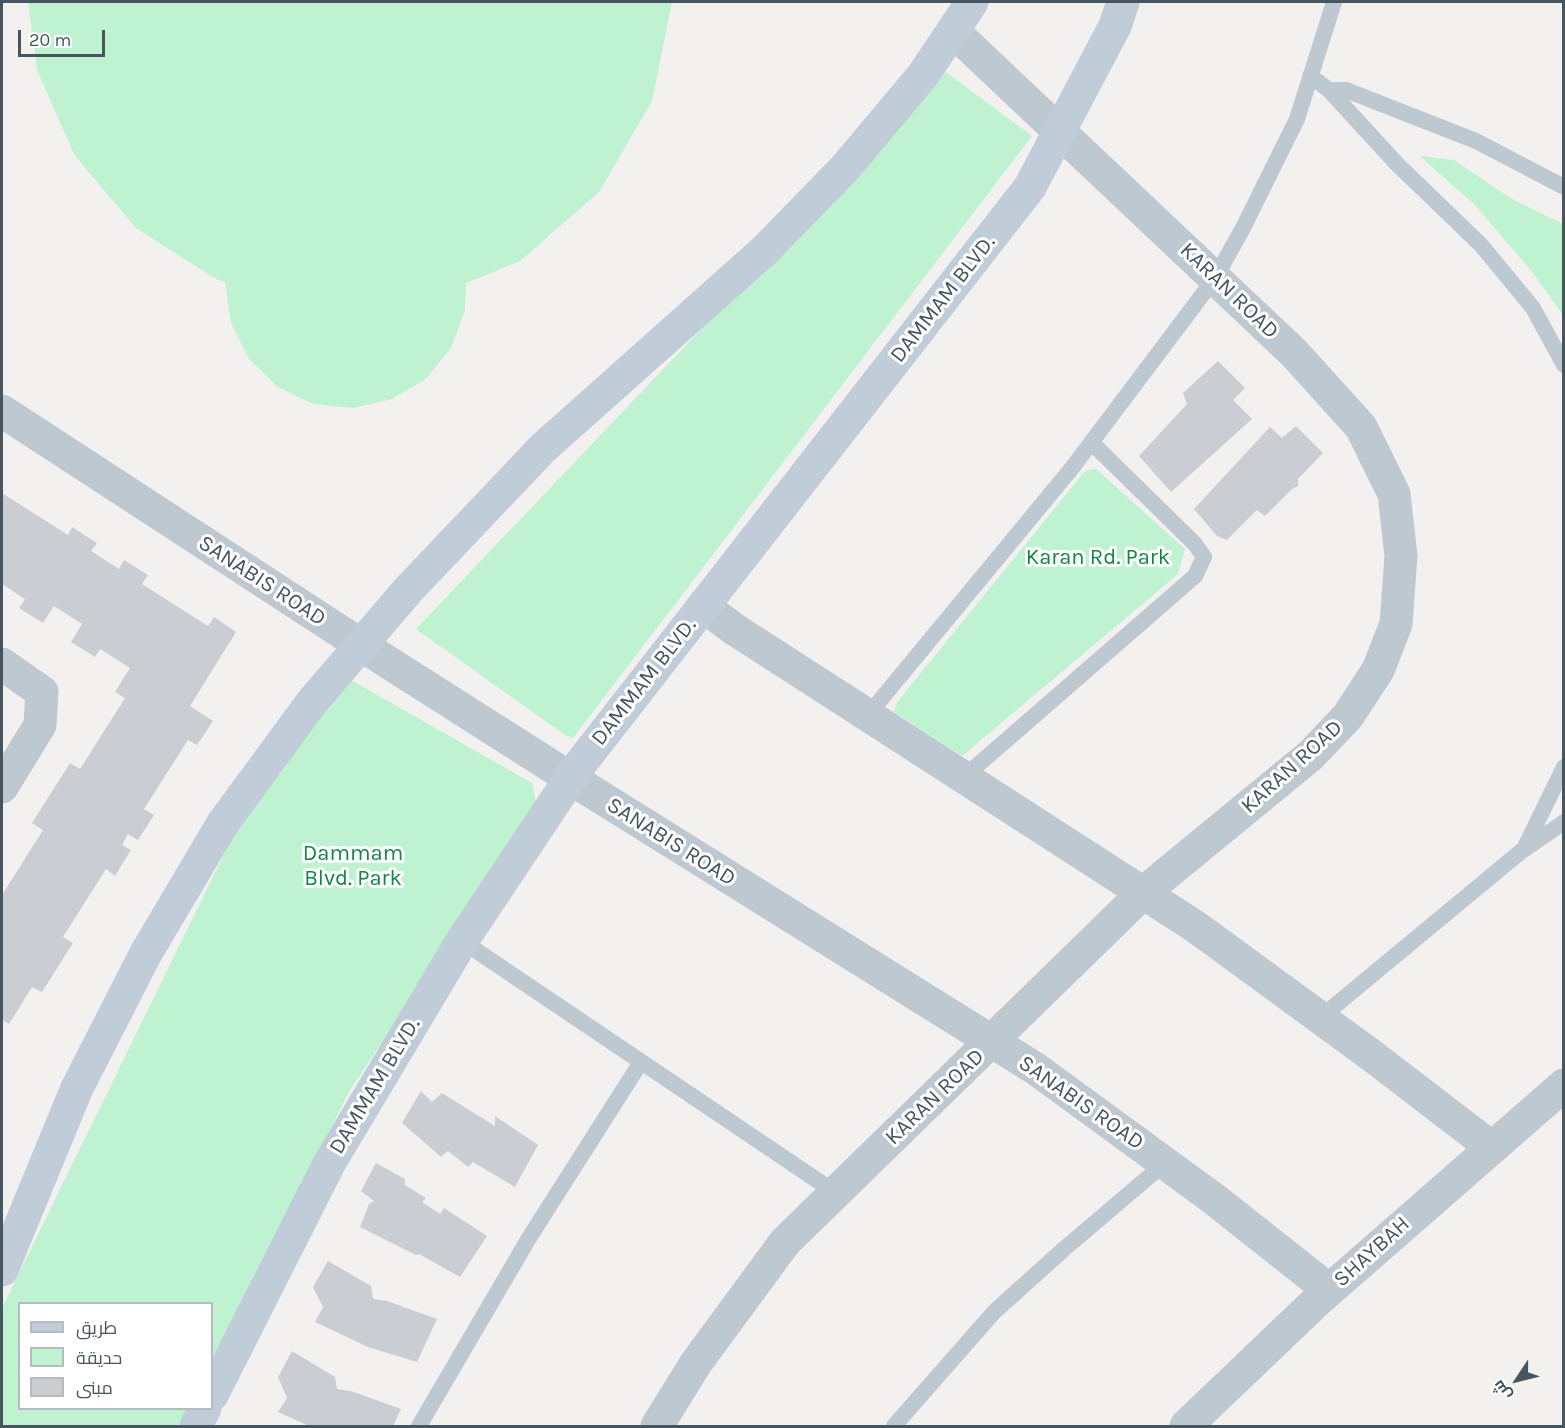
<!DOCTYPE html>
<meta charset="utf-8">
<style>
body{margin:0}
#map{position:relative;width:1565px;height:1428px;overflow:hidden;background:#f3f0f0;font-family:Karla,Cairo,sans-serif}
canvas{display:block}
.frame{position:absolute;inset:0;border:3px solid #47555f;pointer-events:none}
.legend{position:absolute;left:18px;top:1302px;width:195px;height:108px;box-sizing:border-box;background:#fff;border:2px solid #b5bbbf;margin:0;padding:8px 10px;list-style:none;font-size:18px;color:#47555f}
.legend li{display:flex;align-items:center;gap:12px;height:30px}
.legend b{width:30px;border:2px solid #b5bbbf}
.north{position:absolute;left:1487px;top:1350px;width:60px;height:60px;-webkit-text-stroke:4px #fff;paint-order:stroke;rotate:235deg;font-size:16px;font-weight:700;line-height:24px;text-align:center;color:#47555f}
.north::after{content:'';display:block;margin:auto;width:21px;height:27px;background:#47555f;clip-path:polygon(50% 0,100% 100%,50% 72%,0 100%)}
.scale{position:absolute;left:18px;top:30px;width:87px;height:27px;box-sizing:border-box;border:3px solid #47555f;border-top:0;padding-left:8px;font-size:18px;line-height:21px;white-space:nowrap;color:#47555f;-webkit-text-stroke:4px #fff;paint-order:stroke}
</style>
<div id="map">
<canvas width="1565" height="1428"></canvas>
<div class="frame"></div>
<ul class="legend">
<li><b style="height:8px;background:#c0ccd8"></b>طريق</li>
<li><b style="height:16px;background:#bef2d0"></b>حديقة</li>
<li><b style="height:16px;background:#caced3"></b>مبنى</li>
</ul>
<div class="north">ش</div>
<div class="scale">20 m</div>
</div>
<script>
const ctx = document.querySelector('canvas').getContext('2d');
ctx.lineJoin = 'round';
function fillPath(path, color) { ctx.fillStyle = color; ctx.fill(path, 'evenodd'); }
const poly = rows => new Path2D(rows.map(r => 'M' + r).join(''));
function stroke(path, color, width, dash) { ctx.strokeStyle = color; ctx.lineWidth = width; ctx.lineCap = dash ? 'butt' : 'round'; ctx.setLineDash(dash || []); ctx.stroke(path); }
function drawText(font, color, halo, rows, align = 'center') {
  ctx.font = font + ' Karla,sans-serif'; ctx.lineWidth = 6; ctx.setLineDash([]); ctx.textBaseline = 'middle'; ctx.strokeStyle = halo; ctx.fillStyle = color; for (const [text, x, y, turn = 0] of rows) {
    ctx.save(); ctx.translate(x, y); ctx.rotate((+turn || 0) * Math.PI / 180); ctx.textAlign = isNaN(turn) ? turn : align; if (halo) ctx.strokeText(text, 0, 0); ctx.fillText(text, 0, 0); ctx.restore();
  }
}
const green = poly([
 [28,2,672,2,652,101,599,192,520,261,466,283,465,310,451,348,426,379,392,399,353,408,313,404,278,387,249,359,231,323,225,282,216,279,136,228,75,156,37,70],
 [946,72,1032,136,573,738,565,735,416,629],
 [1420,156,1454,160,1510,198,1563,224,1563,315,1533,273,1476,206],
 [1096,469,1185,549,1178,574,962,756,894,712,898,701,1085,471],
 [351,680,532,783,538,810,350,1090,212,1361,212,1304,20,1304,20,1408,187,1409,178,1426,2,1426,2,1308,248,805]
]);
const building = poly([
 [1218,361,1245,388,1233,400,1252,419,1171,492,1139,456,1187,404,1183,393],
 [1296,426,1323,453,1298,479,1298,486,1292,489,1265,516,1257,510,1227,540,1217,536,1194,509,1270,427,1282,438],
 [2,493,68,535,72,527,97,543,91,551,119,569,124,560,148,575,142,584,208,626,214,617,236,632,190,706,213,721,197,745,188,740,144,809,154,815,138,840,128,834,122,845,131,850,115,876,106,869,63,937,73,943,42,992,32,987,9,1024,2,1020,2,895,43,830,32,823,70,763,80,769,125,698,115,692,130,668,100,649,95,657,71,642,82,624,54,606,43,623,19,608,25,599,2,584],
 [421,1091,432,1102,442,1093,495,1126,495,1116,538,1145,515,1187,473,1162,468,1167,448,1151,441,1157,402,1123],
 [376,1163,405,1179,405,1185,426,1198,422,1202,440,1214,444,1208,487,1236,460,1277,419,1254,416,1255,360,1227,369,1204,374,1201,361,1191],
 [328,1261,371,1286,373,1299,387,1301,437,1319,417,1362,368,1347,315,1322,323,1307,313,1287],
 [292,1351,335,1377,337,1389,351,1391,401,1409,393,1426,309,1426,278,1412,287,1398,278,1377]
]);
const lane = poly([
 [1310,76,1329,90,1397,164,1481,245,1533,308,1564,365],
 [1329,90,1346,90,1476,141,1564,187],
 [868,715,1072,468,1215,278,1243,228,1297,119,1334,2],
 [964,777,1195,576,1204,557,1195,544,1091,442],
 [1525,849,1564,822],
 [462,941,836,1193],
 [1320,1018,1524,849,1564,767],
 [419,1426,529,1238,641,1062],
 [894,1426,994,1312,1064,1249,1165,1163]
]);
const street = poly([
 [2,411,361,645,570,778,1036,1069,1214,1199,1329,1290],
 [703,606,734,629,1196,927,1371,1055,1491,1147],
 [2,664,42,692,40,725,2,787],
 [657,1426,696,1363,785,1242,1143,893,1311,755,1348,716,1378,670,1396,624,1401,556,1394,494,1361,427,1294,353,953,31],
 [1186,1426,1318,1300,1564,1085]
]);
const secondary = poly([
 [2,1270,77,1088,146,953,223,823,312,702,409,589,543,448,764,251,845,168,923,75,972,2],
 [212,1395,330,1162,462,941,578,767,1030,187,1115,26,1123,2],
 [196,1426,205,1408]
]);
const streetNames = [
 ["KARAN ROAD",1229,291,44],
 ["DAMMAM BLVD.",943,299,-52],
 ["SANABIS ROAD",262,581,33],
 ["DAMMAM BLVD.",644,682,-52],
 ["KARAN ROAD",1292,767,-42],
 ["SANABIS ROAD",671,842,32],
 ["DAMMAM BLVD.",375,1086,-59],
 ["KARAN ROAD",935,1097,-44],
 ["SANABIS ROAD",1081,1103,35],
 ["SHAYBAH",1372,1252,-42]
];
const parkNames = [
 ["Karan Rd. Park",1098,558],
 ["Dammam",353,854],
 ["Blvd. Park",353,879]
];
fillPath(green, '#bef2d0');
fillPath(building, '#caced3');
stroke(lane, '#bec8d0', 16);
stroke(street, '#bec8d0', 33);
stroke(secondary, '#c0ccd8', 33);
drawText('22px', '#47555f', '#fff', streetNames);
drawText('22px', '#138549', '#fff', parkNames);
</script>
